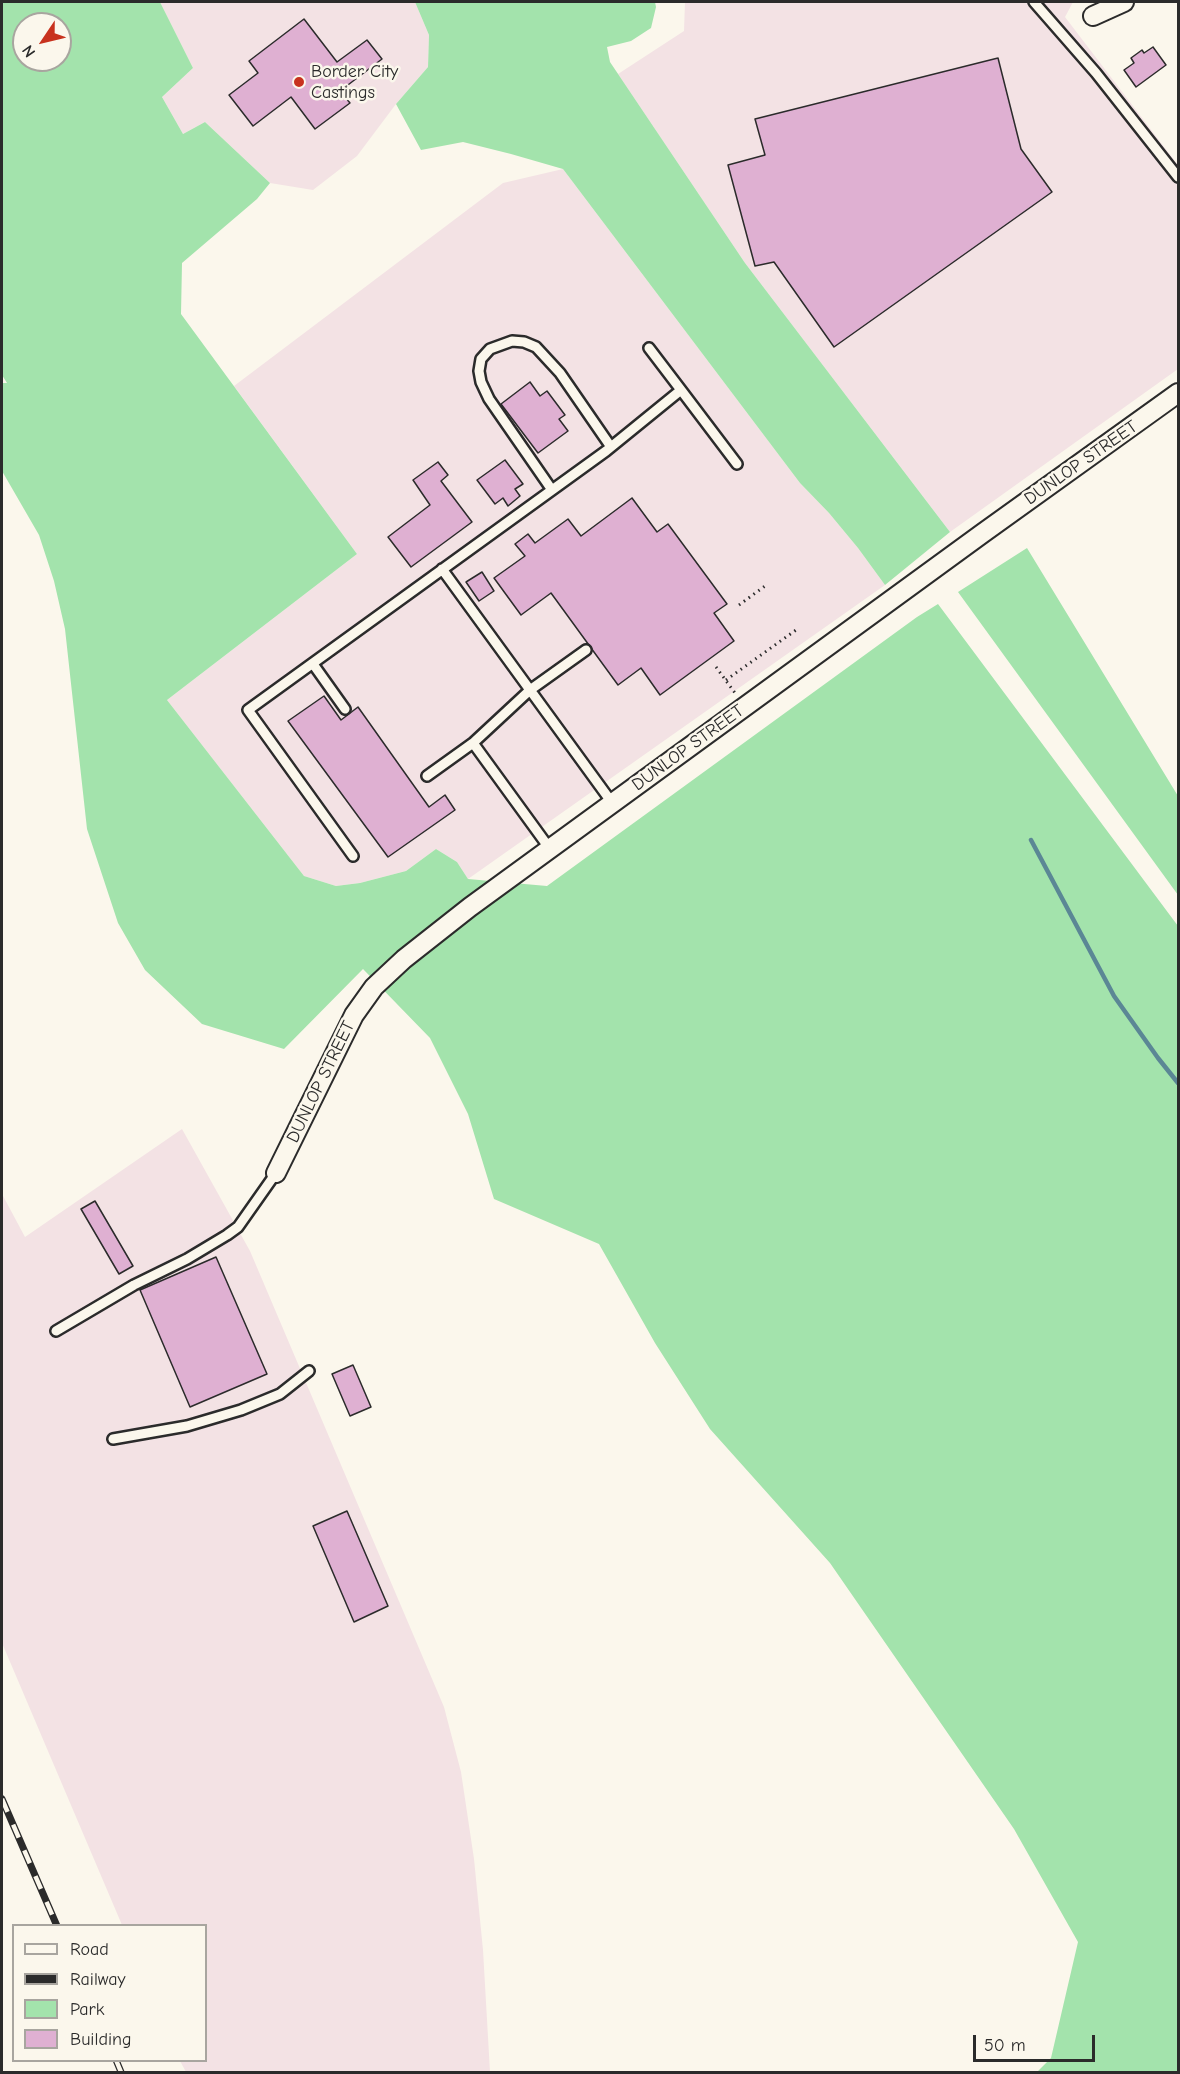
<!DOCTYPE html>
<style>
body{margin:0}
#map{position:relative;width:1180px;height:2074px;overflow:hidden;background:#fbf7ec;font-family:"Comic Neue",sans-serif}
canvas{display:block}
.frame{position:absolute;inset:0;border:3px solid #2b2b2b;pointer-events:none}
.legend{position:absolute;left:12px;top:1924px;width:195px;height:138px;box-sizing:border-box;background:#fbf7ec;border:2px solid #a8a59f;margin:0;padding:8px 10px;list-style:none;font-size:18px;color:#2b2b2b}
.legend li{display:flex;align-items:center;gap:12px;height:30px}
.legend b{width:30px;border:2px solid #a8a59f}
.north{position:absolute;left:12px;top:12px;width:60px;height:60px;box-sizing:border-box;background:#fbf7ec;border:2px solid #a8a59f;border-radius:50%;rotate:235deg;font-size:16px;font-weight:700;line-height:24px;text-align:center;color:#2b2b2b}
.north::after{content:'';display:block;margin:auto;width:21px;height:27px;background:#c8321e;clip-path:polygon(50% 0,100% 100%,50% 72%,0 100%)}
.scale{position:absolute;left:973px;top:2035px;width:122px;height:27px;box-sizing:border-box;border:3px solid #2b2b2b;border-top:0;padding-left:8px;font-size:18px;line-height:21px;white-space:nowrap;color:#2b2b2b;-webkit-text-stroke:4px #fbf7ec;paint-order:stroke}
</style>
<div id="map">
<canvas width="1180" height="2074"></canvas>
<div class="frame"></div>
<ul class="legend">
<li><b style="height:8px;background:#fbf7ec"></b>Road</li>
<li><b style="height:8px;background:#2b2b2b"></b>Railway</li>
<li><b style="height:16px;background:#a3e3ac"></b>Park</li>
<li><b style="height:16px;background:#dfb0d2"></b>Building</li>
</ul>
<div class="north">N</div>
<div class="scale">50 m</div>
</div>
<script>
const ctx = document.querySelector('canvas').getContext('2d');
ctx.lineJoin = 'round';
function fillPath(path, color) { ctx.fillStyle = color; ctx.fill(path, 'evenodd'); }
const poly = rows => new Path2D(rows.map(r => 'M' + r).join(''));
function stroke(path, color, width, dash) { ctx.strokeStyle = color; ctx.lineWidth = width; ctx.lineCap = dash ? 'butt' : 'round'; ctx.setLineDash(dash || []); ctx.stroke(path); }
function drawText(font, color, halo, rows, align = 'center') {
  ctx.font = font + ' "Comic Neue",sans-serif'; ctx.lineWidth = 5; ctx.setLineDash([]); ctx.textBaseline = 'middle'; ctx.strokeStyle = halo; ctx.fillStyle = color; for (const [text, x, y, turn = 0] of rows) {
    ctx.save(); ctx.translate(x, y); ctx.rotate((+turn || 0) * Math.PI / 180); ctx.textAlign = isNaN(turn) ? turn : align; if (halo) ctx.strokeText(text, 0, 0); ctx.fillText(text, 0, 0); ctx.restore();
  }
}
const built = poly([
 [160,2,415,2,429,35,428,67,396,104,357,156,313,190,270,183,205,122,183,134,162,97,193,68],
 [685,2,1073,2,1065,17,1178,165,1178,369,950,532,745,263,618,74,684,31],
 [563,169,800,483,829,513,858,548,885,585,468,879,457,862,436,849,406,871,360,883,336,886,304,876,167,700,357,554,234,386,503,183],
 [182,1129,250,1251,444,1707,461,1772,474,1859,483,1950,490,2072,186,2072,180,2061,206,2060,206,1926,122,1925,2,1643,2,1194,25,1237]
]);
const green = poly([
 [2,2,160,2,193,68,162,97,183,134,205,122,270,183,257,199,182,263,181,314,357,554,167,700,304,876,336,886,360,883,406,871,436,849,457,862,468,879,547,886,917,617,938,604,1178,926,1178,2072,1037,2072,1051,2058,1078,1942,1014,1829,830,1563,710,1429,655,1343,599,1244,494,1199,468,1114,430,1038,363,969,284,1049,202,1024,145,970,118,923,87,829,65,629,54,581,39,535,2,471,2,383,7,383,2,375],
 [24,24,60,24,60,60,24,60],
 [415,2,655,2,656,7,651,28,631,41,607,47,610,62,745,263,950,532,885,585,858,548,829,513,800,483,563,169,511,154,463,142,421,150,396,104,428,67,429,35],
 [1027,548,1178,796,1178,895,958,592]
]);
const stream = poly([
 [1031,840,1114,996,1158,1058,1178,1083]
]);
const building = poly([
 [304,19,337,62,367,40,382,59,340,91,350,103,315,129,291,97,253,126,229,95,258,73,249,61,304,19],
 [1153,47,1166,65,1136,87,1124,70,1134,63,1131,58,1142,50,1144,53,1153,47],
 [998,58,1021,149,1052,192,834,347,774,262,755,266,728,165,765,155,755,119,998,58],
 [530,382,540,396,547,391,565,415,559,419,568,431,538,453,501,404,530,382],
 [505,460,523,484,515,489,520,496,508,506,503,498,495,504,477,480,505,460],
 [438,462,448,475,441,481,472,522,411,567,388,537,430,505,413,480,438,462],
 [632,498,657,532,668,524,727,604,714,613,734,641,660,695,641,668,618,685,551,593,521,615,494,578,525,556,515,544,528,534,535,543,568,519,581,536,632,498],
 [482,572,494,591,479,601,466,582,482,572],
 [324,696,341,720,358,707,429,807,445,795,455,810,388,857,288,721,324,696],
 [95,1201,133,1266,119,1274,81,1209,95,1201],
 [216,1257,267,1374,190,1407,140,1290,216,1257],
 [353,1365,371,1407,350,1416,332,1374,353,1365],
 [347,1511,388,1606,354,1622,313,1526,347,1511]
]);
const path = poly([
 [739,605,765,586],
 [716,667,735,693],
 [726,680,796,630]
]);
const lane = poly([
 [1034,2,1096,73,1178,177],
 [649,348,681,390],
 [552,490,489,399,481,382,479,371,481,359,490,349,512,341,524,342,536,347,560,373,611,447],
 [442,569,613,804],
 [313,664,345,709],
 [473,743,550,849],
 [427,776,473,743,530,690,586,650],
 [353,856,248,710,606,451,681,390,737,464],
 [56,1331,134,1285,187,1259,227,1235,238,1227,276,1173],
 [113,1439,187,1426,241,1410,280,1394,309,1371]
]);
const street = poly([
 [1093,16,1124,2],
 [276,1173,354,1015,374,987,404,959,470,907,983,533,1178,393]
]);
const rail = poly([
 [2,1799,57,1926],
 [116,2060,121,2072]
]);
const markers = [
 [299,82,6,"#c8321e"]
];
const poiNames = [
 ["Border City",311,72],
 ["Castings",311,93]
];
const streetNames = [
 ["DUNLOP STREET",1081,463,-35],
 ["DUNLOP STREET",688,748,-36],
 ["DUNLOP STREET",321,1082,-64]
];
fillPath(built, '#f3e2e4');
fillPath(green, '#a3e3ac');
stroke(stream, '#5b8795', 4.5);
fillPath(building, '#dfb0d2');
stroke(building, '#2b2b2b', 1.5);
stroke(lane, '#2b2b2b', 14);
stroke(street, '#2b2b2b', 22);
stroke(path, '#2b2b2b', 3, [1.5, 4.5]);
stroke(lane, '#fbf7ec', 9);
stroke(street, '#fbf7ec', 18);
stroke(rail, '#2b2b2b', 7);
stroke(rail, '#fbf7ec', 4.5, [14]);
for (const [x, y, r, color] of markers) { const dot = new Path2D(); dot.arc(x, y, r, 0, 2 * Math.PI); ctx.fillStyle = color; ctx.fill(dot); stroke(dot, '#fbf7ec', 2); }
drawText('18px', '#2b2b2b', '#fbf7ec', poiNames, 'left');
drawText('18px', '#2b2b2b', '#fbf7ec', streetNames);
</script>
